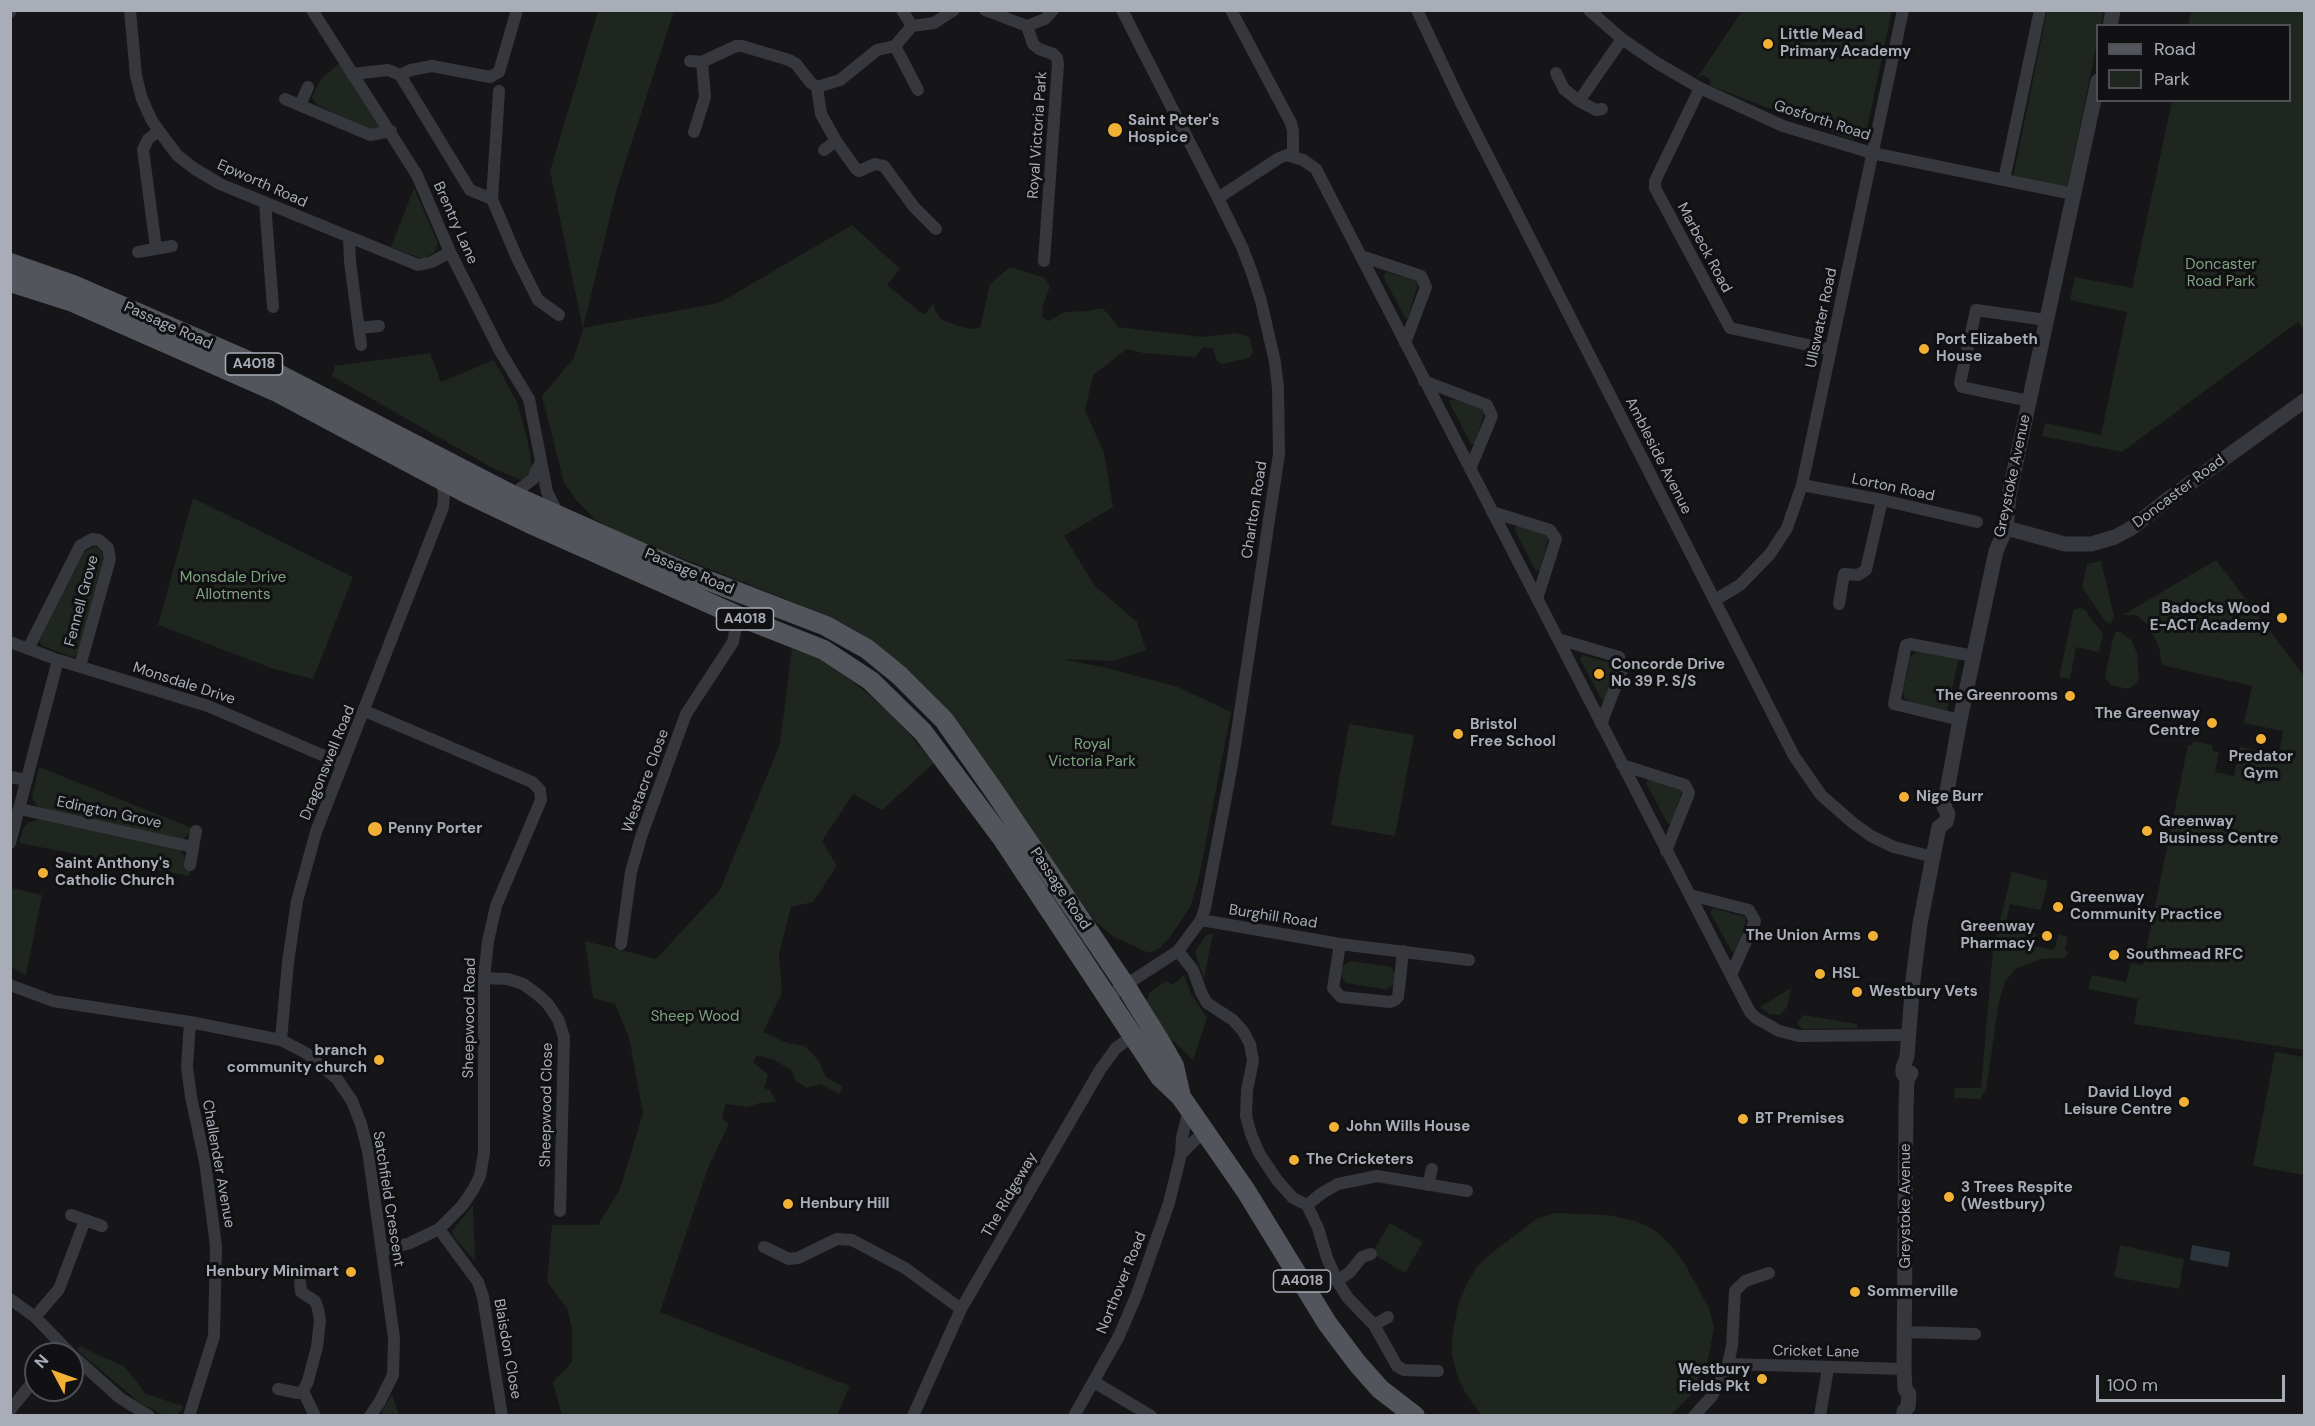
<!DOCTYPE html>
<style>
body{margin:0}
#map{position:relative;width:2315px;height:1426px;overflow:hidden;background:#161618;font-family:"DM Sans",sans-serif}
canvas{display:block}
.frame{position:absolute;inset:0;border:12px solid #a8adb8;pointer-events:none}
.legend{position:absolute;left:2096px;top:24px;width:195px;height:78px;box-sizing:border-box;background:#111113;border:2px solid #4d4f55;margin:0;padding:8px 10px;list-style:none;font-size:18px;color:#a8adb8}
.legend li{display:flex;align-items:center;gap:12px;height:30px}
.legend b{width:30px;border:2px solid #4d4f55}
.north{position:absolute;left:24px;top:1342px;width:60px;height:60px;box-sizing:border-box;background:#111113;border:2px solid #4d4f55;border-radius:50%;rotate:311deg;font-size:16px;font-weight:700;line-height:24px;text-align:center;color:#a8adb8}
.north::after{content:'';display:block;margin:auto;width:21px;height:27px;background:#f2b134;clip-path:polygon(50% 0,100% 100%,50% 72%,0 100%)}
.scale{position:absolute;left:2096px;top:1375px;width:189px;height:27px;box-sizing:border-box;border:3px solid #a8adb8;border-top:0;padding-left:8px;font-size:18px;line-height:21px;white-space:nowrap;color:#a8adb8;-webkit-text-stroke:4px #111113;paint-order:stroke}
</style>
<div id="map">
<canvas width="2315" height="1426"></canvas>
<div class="frame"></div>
<ul class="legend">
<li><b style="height:8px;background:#53555c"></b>Road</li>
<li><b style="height:16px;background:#1e261f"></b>Park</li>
</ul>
<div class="north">N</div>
<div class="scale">100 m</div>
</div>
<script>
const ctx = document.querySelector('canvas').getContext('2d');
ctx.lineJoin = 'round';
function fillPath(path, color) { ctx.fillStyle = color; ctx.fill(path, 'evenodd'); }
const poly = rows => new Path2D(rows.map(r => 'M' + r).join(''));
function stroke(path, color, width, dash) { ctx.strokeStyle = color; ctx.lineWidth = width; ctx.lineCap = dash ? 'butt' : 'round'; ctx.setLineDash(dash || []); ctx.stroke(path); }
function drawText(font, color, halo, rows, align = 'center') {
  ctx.font = font + ' "DM Sans",sans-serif'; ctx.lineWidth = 6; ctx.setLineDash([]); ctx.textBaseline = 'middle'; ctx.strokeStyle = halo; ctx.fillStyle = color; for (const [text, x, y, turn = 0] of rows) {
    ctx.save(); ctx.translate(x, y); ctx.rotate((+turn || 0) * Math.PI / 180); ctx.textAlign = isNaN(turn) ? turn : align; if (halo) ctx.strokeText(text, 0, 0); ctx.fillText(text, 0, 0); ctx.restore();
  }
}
const green = poly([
 [598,11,674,11,617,188,583,328,719,303,852,225,900,269,887,285,924,315,934,303,935,311,942,320,968,329,980,328,990,284,1010,267,1045,278,1050,286,1042,308,1043,318,1049,321,1064,312,1087,311,1102,308,1110,316,1118,327,1202,337,1234,333,1247,336,1250,338,1253,353,1249,358,1222,364,1217,361,1213,348,1203,347,1195,357,1143,353,1127,349,1093,375,1085,410,1104,453,1113,507,1064,536,1095,586,1137,622,1146,650,1113,661,1062,659,1107,668,1178,687,1231,712,1199,877,1191,906,1170,937,1160,948,1149,953,1114,937,1096,922,935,697,906,668,851,629,788,600,623,535,596,520,577,501,564,483,542,396,574,358,583,329,550,171],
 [1742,11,1892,11,1866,133,1853,140,1711,86,1710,79,1703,75,1697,78],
 [2047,11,2104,11,2101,25,2098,26,2097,43,2067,189,2013,177],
 [2191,11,2304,11,2304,330,2298,322,2122,452,2042,436,2045,423,2101,435,2127,312,2070,300,2075,277,2132,288,2172,101,2290,100,2290,26,2188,25],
 [341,62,381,123,379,128,373,131,317,105,312,97,321,79],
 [414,188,437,241,437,246,434,253,422,259,391,247],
 [1386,272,1417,281,1418,284,1408,317,1405,318,1383,276],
 [430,353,441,382,494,360,517,402,527,437,533,473,523,481,489,466,332,376,335,366],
 [1452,399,1483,407,1485,410,1475,444,1471,444,1449,402],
 [193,498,353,577,313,679,274,669,158,625],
 [1517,525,1548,534,1549,536,1540,570,1536,571,1514,529],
 [94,547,100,549,105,559,79,654,72,657,43,646,39,641,82,553],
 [2216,560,2304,676,2304,1050,2134,1024,2138,999,2088,989,2092,975,2126,982,2131,963,2143,965,2188,745,2192,745,2193,741,2212,745,2213,751,2219,752,2215,772,2234,776,2240,747,2279,755,2283,731,2244,723,2252,686,2162,665,2159,647,2148,625,2136,615,2123,615],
 [2101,561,2114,616,2111,623,2105,621,2082,587,2087,564],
 [2081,608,2085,610,2103,634,2099,652,2076,647,2070,679,2059,677,2073,613,2074,610],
 [2116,632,2120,632,2131,640,2137,653,2139,677,2136,684,2128,689,2111,685,2105,678,2113,638],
 [792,649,822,659,852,681,893,715,934,763,882,810,853,794,822,841,837,866,813,902,791,907,779,954,782,993,763,1032,787,1043,805,1046,818,1060,826,1077,842,1086,840,1094,820,1084,807,1088,796,1081,791,1070,774,1060,757,1055,753,1062,768,1075,764,1088,770,1090,776,1102,760,1103,747,1107,726,1104,722,1118,729,1124,708,1168,660,1312,850,1386,837,1415,562,1415,553,1382,572,1362,572,1329,567,1308,547,1282,552,1225,598,1225,620,1189,643,1113,629,1037,615,1004,593,998,585,941,656,959,720,890,780,744],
 [1919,650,1959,658,1947,711,1911,703,1904,697,1903,692,1910,657],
 [1583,655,1614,664,1615,666,1606,700,1602,700,1580,659],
 [1349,724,1414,735,1395,836,1331,825],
 [39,767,194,829,183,839,45,810,37,806,32,798],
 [1649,779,1682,790,1672,824,1668,824,1646,783],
 [42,818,180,849,191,868,189,876,19,843,23,829,28,823],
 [2012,872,2048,881,2041,910,2010,904,2005,926,2036,933,2034,943,2036,946,2052,950,2055,948,2058,934,2068,937,2065,950,2069,952,2064,958,2041,959,2015,969,2005,982,1999,1002,1986,1090,1980,1099,1954,1098,1955,1088,1981,1088,1993,949],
 [11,888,42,895,26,975,11,967],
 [1713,908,1745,917,1746,920,1736,953,1733,954,1710,912],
 [1213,933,1204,979,1195,952,1205,936],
 [1350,961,1391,967,1396,975,1395,983,1387,989,1383,989,1346,983,1341,976,1341,971,1342,967],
 [1184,975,1191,994,1207,1018,1193,1060,1166,1034,1147,1001,1149,993,1166,981,1172,985],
 [1791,988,1787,1007,1780,1015,1769,1014,1760,1007],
 [1803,1015,1857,1024,1857,1028,1802,1029,1797,1023],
 [2275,1052,2304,1057,2304,1175,2253,1166],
 [473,1205,475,1261,453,1236,452,1231],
 [1556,1213,1608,1215,1635,1221,1653,1229,1669,1243,1683,1261,1709,1308,1714,1327,1708,1360,1694,1392,1671,1415,1481,1415,1466,1394,1457,1375,1452,1354,1452,1337,1459,1301,1468,1282,1476,1268,1489,1255,1538,1218],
 [1390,1223,1423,1242,1405,1273,1372,1253],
 [2120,1245,2184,1259,2179,1289,2114,1277],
 [79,1346,125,1367,146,1394,183,1406,181,1411,177,1415,163,1415,140,1403,77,1350],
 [392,1394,399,1415,383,1415,382,1411]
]);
const water = poly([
 [2192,1245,2230,1252,2228,1267,2190,1260]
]);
const minor = poly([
 [130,10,136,76,142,99,152,121,168,143,178,156,195,169,220,184,418,265,432,262,450,252],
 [312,10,417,175,450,252,500,351,529,399,547,492,559,516],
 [902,10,912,26],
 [985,10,1027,26,1045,19,1053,10],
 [1231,10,1291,123,1293,131,1293,155],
 [1417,10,1460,101,1794,756,1821,795,1853,823,1871,836,1894,847,1933,857],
 [1589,10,1622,39,1657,63,1700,88,1783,126,1872,153,2073,194],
 [10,12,11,10],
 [1027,26,1033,44,1039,49,1053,54,1057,58,1058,64,1044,261],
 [895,46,918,90],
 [690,61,702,62,736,46,742,46,789,60,796,64,811,83,817,87],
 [1556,73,1564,89,1579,101],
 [352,74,388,70,400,75,411,70,432,66,490,77,499,72,517,10],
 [400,75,470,190,492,199],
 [1700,88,1655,181,1655,188,1730,328,1831,350],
 [499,91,492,199,517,258,538,300,559,315],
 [285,99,370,135,391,131],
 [300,105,308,87],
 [1602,109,1596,110,1579,101,1622,39],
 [694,132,705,97,702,62],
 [824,150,836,141],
 [2004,180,2040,10],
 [1218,198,1279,158,1287,155,1303,160,1316,169,1750,1012,1756,1018,1779,1031,1799,1036,1908,1035],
 [265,203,273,307],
 [936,229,914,207,884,166,875,164,859,171,856,169,836,141,821,114,817,87,840,80,877,50,895,46,912,26,934,23,954,10],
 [349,238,350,262,361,345],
 [156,248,143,150,148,139,159,131],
 [138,252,172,246],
 [1361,256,1421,276,1426,287,1405,343],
 [359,328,379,326],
 [1424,381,1487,405,1492,416,1470,469],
 [2029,401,1962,387,1960,383,1976,310,2046,320],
 [1802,485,1882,500,1977,522],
 [512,495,533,479,541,461],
 [1492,512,1550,530,1556,539,1537,599],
 [1715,600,1740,585,1770,554,1787,528,1802,485,1903,10],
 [1839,604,1844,574,1858,575,1866,570,1882,500],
 [1558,639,1619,657,1623,667,1601,724],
 [10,642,58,660,208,706,343,764],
 [28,649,80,546,92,539,99,540,108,548,110,559,80,666],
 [365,711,532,782,540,790,541,800,496,906,488,941,484,978,484,1153,480,1176,473,1190,462,1206,439,1229,410,1243,382,1251],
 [1960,720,1894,704,1905,649,1906,645,1910,644,1974,656],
 [1622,765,1685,785,1689,793,1666,851],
 [10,777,27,780],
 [20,809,193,847],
 [10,843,58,660],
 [190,865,196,831],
 [1690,895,1749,910,1755,921,1731,975],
 [1201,920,1340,944,1469,960],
 [621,944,631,872,641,837,686,714,733,642,738,616],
 [1340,944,1333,988,1341,997,1390,1002,1395,1000,1398,997,1403,951],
 [1178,951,1193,970,1201,992,1207,1003,1233,1020,1243,1031,1250,1044,1253,1061,1247,1090,1246,1116,1251,1134,1259,1153,1277,1180,1293,1198,1307,1205],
 [484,978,508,979,523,984,537,994,547,1003,558,1019,564,1037,560,1211],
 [10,985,53,1001,190,1022,281,1040,306,1053,337,1079,352,1101,361,1124,368,1151,394,1338,393,1375,379,1403,370,1416],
 [1107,997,1178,951,1201,920,1205,908,1232,765,1279,454,1278,388,1275,362,1261,301,1252,273,1242,247,1218,198,1122,10],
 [281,1040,288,962,297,901,316,832,443,507,444,494,442,480],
 [1181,1154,1194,1141,1205,1133],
 [1428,1185,1432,1169],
 [71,1215,102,1226],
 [439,1229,478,1282,483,1297,502,1416],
 [764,1247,789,1259,798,1258,837,1239,852,1240,905,1268,961,1309],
 [1337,1281,1350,1272,1362,1257,1371,1254],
 [10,1299,35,1317,71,1354],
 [35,1317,59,1289,85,1220],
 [1374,1325,1388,1317],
 [1905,1332,1975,1334],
 [72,1355,120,1398,149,1416],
 [1728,1364,1904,1369],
 [1438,1371,1404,1370,1397,1366,1374,1325,1348,1298,1337,1281,1327,1258,1318,1228,1307,1205,1322,1193,1338,1184,1377,1176,1467,1191],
 [1094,1382,1151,1416],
 [278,1389,298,1393,303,1391,308,1381,317,1347,320,1320,318,1309,315,1301,301,1292,300,1282],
 [303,1391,315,1416],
 [10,1410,36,1378],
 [189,1416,214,1336,216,1246,205,1162,191,1097,187,1067,190,1022],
 [913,1416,961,1309,1100,1070,1116,1048,1137,1033],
 [1074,1416,1119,1336,1137,1294,1169,1203,1181,1154,1182,1137,1189,1110],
 [1694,1416,1712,1396,1728,1364,1732,1346,1735,1291,1745,1281,1769,1273],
 [1820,1416,1828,1368]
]);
const tertiary = poly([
 [2110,26,2113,10],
 [2006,528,2065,544,2091,544,2115,537,2130,529,2171,497,2304,401],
 [1907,1080,1903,1073,1903,1068,1907,1056,1913,980,1920,924,1933,857,1939,827,1946,822,1948,814,1944,807,1960,720,1996,551,2006,528,2009,495,2098,81],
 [1904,1416,1904,1411,1908,1407,1909,1394,1905,1389,1904,1369,1906,1107,1907,1080,1911,1073]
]);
const primary = poly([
 [10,263,73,285,276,373,512,495,678,569,826,626,867,649,899,675,944,720,994,791,1125,985,1161,1043,1174,1066,1181,1097],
 [10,282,73,302,275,391,466,493,529,523,738,616,824,650,871,681,923,732,1002,838,1160,1077,1181,1097,1246,1191,1327,1323,1357,1363,1380,1389,1415,1416]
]);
const markers = [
 [1768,44,6,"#f2b134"],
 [1115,130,8,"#f2b134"],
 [1924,349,6,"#f2b134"],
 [2282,618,6,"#f2b134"],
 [1599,674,6,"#f2b134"],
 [2070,696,6,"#f2b134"],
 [2212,723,6,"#f2b134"],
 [1458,734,6,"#f2b134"],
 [2261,739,6,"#f2b134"],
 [1904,797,6,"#f2b134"],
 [375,829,8,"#f2b134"],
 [2147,831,6,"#f2b134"],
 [43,873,6,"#f2b134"],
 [2058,907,6,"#f2b134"],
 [1873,936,6,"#f2b134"],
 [2047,936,6,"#f2b134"],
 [2114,955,6,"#f2b134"],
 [1820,974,6,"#f2b134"],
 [1857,992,6,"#f2b134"],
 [379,1060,6,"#f2b134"],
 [2184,1102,6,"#f2b134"],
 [1743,1119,6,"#f2b134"],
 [1334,1127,6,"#f2b134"],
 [1294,1160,6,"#f2b134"],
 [1949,1197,6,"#f2b134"],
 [788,1204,6,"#f2b134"],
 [351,1272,6,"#f2b134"],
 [1855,1292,6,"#f2b134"],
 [1762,1379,6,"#f2b134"]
];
const shields = [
 [254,364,57],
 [745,619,57],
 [1302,1281,57]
];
const shieldNames = [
 ["A4018",254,364],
 ["A4018",745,619],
 ["A4018",1302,1281]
];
const poiNames = [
 ["Little Mead",1780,35],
 ["Primary Academy",1780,52],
 ["Saint Peter's",1128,121],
 ["Hospice",1128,138],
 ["Port Elizabeth",1936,340],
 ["House",1936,357],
 ["Badocks Wood",2270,609,"right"],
 ["E-ACT Academy",2270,626,"right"],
 ["Concorde Drive",1611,665],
 ["No 39 P. S/S",1611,682],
 ["The Greenrooms",2058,696,"right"],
 ["The Greenway",2200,714,"right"],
 ["Centre",2200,731,"right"],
 ["Bristol",1470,725],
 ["Free School",1470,742],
 ["Predator",2261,757,"center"],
 ["Gym",2261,774,"center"],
 ["Nige Burr",1916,797],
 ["Greenway",2159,822],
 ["Business Centre",2159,839],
 ["Penny Porter",388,829],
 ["Saint Anthony's",55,864],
 ["Catholic Church",55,881],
 ["Greenway",2070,898],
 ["Community Practice",2070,915],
 ["Greenway",2035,927,"right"],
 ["Pharmacy",2035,944,"right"],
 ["The Union Arms",1861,936,"right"],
 ["Southmead RFC",2126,955],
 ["HSL",1832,974],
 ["Westbury Vets",1869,992],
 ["branch",367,1051,"right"],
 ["community church",367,1068,"right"],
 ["David Lloyd",2172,1093,"right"],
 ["Leisure Centre",2172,1110,"right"],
 ["BT Premises",1755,1119],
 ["John Wills House",1346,1127],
 ["The Cricketers",1306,1160],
 ["3 Trees Respite",1961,1188],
 ["(Westbury)",1961,1205],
 ["Henbury Hill",800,1204],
 ["Henbury Minimart",339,1272,"right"],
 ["Sommerville",1867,1292],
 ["Westbury",1750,1370,"right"],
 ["Fields Pkt",1750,1387,"right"]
];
const streetNames = [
 ["Gosforth Road",1822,121,18],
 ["Royal Victoria Park",1038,135,-86],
 ["Epworth Road",262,184,24],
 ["Brentry Lane",455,223,66],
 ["Marbeck Road",1704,248,62],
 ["Ullswater Road",1822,318,-78],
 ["Passage Road",168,326,24],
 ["Ambleside Avenue",1658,456,63],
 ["Greystoke Avenue",2013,476,-78],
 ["Lorton Road",1893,488,12],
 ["Doncaster Road",2179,492,-37],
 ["Charlton Road",1255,510,-81],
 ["Passage Road",689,572,23],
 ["Fennell Grove",82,601,-75],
 ["Monsdale Drive",184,684,18],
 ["Dragonswell Road",328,763,-68],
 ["Westacre Close",646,781,-70],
 ["Edington Grove",109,813,12],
 ["Passage Road",1060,889,56],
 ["Burghill Road",1273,917,9],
 ["Sheepwood Road",470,1018,-89],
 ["Sheepwood Close",547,1105,-89],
 ["Challender Avenue",218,1164,80],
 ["The Ridgeway",1010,1195,-60],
 ["Satchfield Crescent",388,1199,81],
 ["Greystoke Avenue",1906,1206,-90],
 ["Northover Road",1122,1283,-68],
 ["Blaisdon Close",507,1349,80],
 ["Cricket Lane",1816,1352,1]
];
const parkNames = [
 ["Doncaster",2221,265],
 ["Road Park",2221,282],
 ["Monsdale Drive",233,578],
 ["Allotments",233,595],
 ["Royal",1092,745],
 ["Victoria Park",1092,762],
 ["Sheep Wood",695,1017]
];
fillPath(green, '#1e261f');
fillPath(water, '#2c353c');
stroke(minor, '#37383d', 12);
stroke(tertiary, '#37383d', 15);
stroke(primary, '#53555c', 20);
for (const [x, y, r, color] of markers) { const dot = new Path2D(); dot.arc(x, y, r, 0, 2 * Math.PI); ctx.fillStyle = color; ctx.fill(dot); stroke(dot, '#111113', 2); }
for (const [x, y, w] of shields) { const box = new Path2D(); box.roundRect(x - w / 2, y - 11, w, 22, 4.5); ctx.fillStyle = '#111113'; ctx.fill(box); stroke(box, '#a8adb8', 1.5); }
drawText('bold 14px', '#a8adb8', null, shieldNames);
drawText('bold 15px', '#a8adb8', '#111113', poiNames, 'left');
drawText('15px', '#a8adb8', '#111113', streetNames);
drawText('15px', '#7fa381', '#111113', parkNames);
</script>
